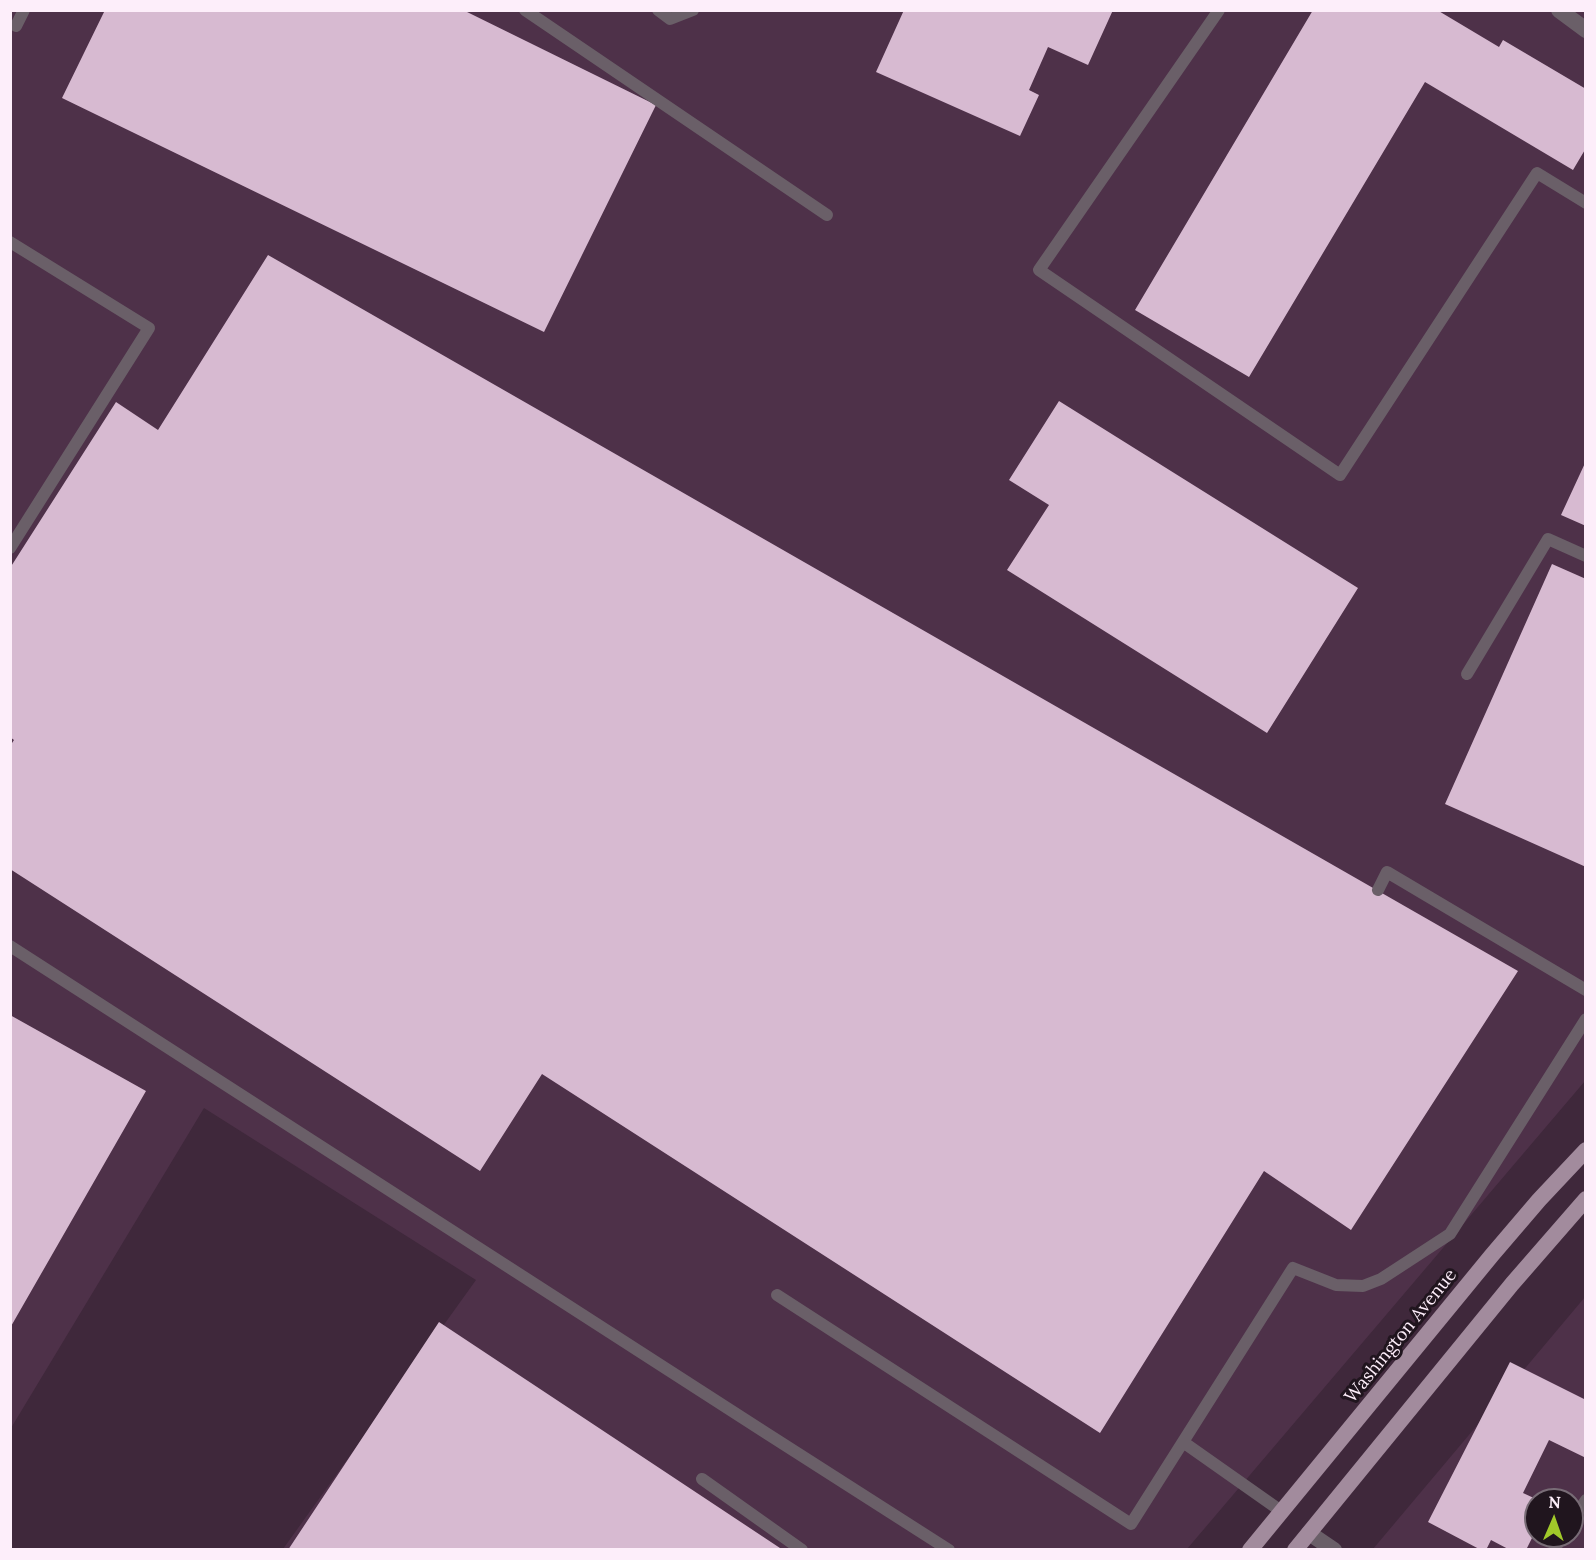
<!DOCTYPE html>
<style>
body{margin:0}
#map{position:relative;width:1596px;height:1560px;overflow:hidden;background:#3f283b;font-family:Lora,serif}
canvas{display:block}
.frame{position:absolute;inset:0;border:12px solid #fdeefa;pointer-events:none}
.north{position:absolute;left:1524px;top:1488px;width:60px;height:60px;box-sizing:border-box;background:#20151e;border:2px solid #786c76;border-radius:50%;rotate:2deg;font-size:16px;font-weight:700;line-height:24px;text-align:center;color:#fdeefa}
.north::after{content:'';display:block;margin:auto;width:21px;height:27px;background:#a1c92a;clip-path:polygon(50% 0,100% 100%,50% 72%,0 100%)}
</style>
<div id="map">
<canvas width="1596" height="1560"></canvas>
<div class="frame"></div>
<div class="north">N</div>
</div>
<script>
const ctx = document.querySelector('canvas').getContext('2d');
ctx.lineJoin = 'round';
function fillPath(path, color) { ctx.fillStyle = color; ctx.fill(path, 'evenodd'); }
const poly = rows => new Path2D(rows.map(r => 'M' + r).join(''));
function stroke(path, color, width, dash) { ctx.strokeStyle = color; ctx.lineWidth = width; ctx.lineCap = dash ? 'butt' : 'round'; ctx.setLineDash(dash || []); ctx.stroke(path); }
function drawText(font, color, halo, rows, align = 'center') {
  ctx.font = font + ' Lora,serif'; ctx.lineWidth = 6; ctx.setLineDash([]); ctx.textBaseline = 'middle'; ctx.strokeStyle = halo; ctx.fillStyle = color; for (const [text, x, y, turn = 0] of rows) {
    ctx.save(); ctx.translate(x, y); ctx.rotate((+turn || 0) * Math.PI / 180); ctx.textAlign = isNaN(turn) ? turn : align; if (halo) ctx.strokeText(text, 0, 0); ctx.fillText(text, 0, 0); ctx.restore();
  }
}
const built = poly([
 [11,11,1585,11,1585,1081,1187,1549,283,1549,476,1280,204,1108,11,1428],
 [1585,1297,1585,1549,1373,1549],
 [1536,1500,1572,1500,1572,1536,1536,1536]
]);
const building = poly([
 [105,10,463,10,656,105,544,332,62,98],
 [904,10,1113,10,1088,65,1048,47,1029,90,1039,95,1020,136,876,72],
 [1313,10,1437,10,1499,47,1503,40,1586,89,1586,148,1573,170,1425,82,1249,377,1135,310],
 [268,255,1518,971,1351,1230,1264,1171,1100,1433,542,1074,480,1171,10,869,10,746,14,740,10,737,10,568,116,402,158,430],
 [1059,401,1358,588,1267,733,1007,570,1049,505,1009,480],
 [1586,461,1586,526,1561,515],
 [1552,564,1586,579,1586,867,1445,804],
 [10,1015,146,1091,10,1328],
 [439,1322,783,1550,288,1550],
 [1510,1362,1586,1400,1586,1458,1549,1440,1523,1493,1536,1499,1536,1530,1526,1550,1510,1550,1491,1540,1486,1550,1481,1550,1428,1522]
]);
const service = poly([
 [525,10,827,215],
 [658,10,670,19,693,10],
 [1219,10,1039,270,1340,475,1537,173,1586,203],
 [16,26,24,10],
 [10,242,149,328,10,548],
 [1467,674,1548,539,1586,556],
 [1378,890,1387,872,1586,990],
 [10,946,766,1433,949,1550],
 [777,1295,1131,1524,1293,1268,1336,1285,1363,1286,1381,1279,1450,1234,1586,1019],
 [1183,1442,1281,1511],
 [702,1479,802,1550],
 [1572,1521,1586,1500],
 [1554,1550,1562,1536]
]);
const minor = poly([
 [1559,10,1586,30],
 [1309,1533,1334,1550]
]);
const primary = poly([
 [1250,1550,1492,1255,1539,1200,1586,1150],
 [1295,1550,1512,1284,1586,1199]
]);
const streetNames = [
 ["Washington Avenue",1401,1336,-51]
];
fillPath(built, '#4e3149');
fillPath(building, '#d7bad1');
stroke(service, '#6a5f68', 12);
stroke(minor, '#6a5f68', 16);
stroke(primary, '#a28b9d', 16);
drawText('18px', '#fdeefa', '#20151e', streetNames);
</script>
